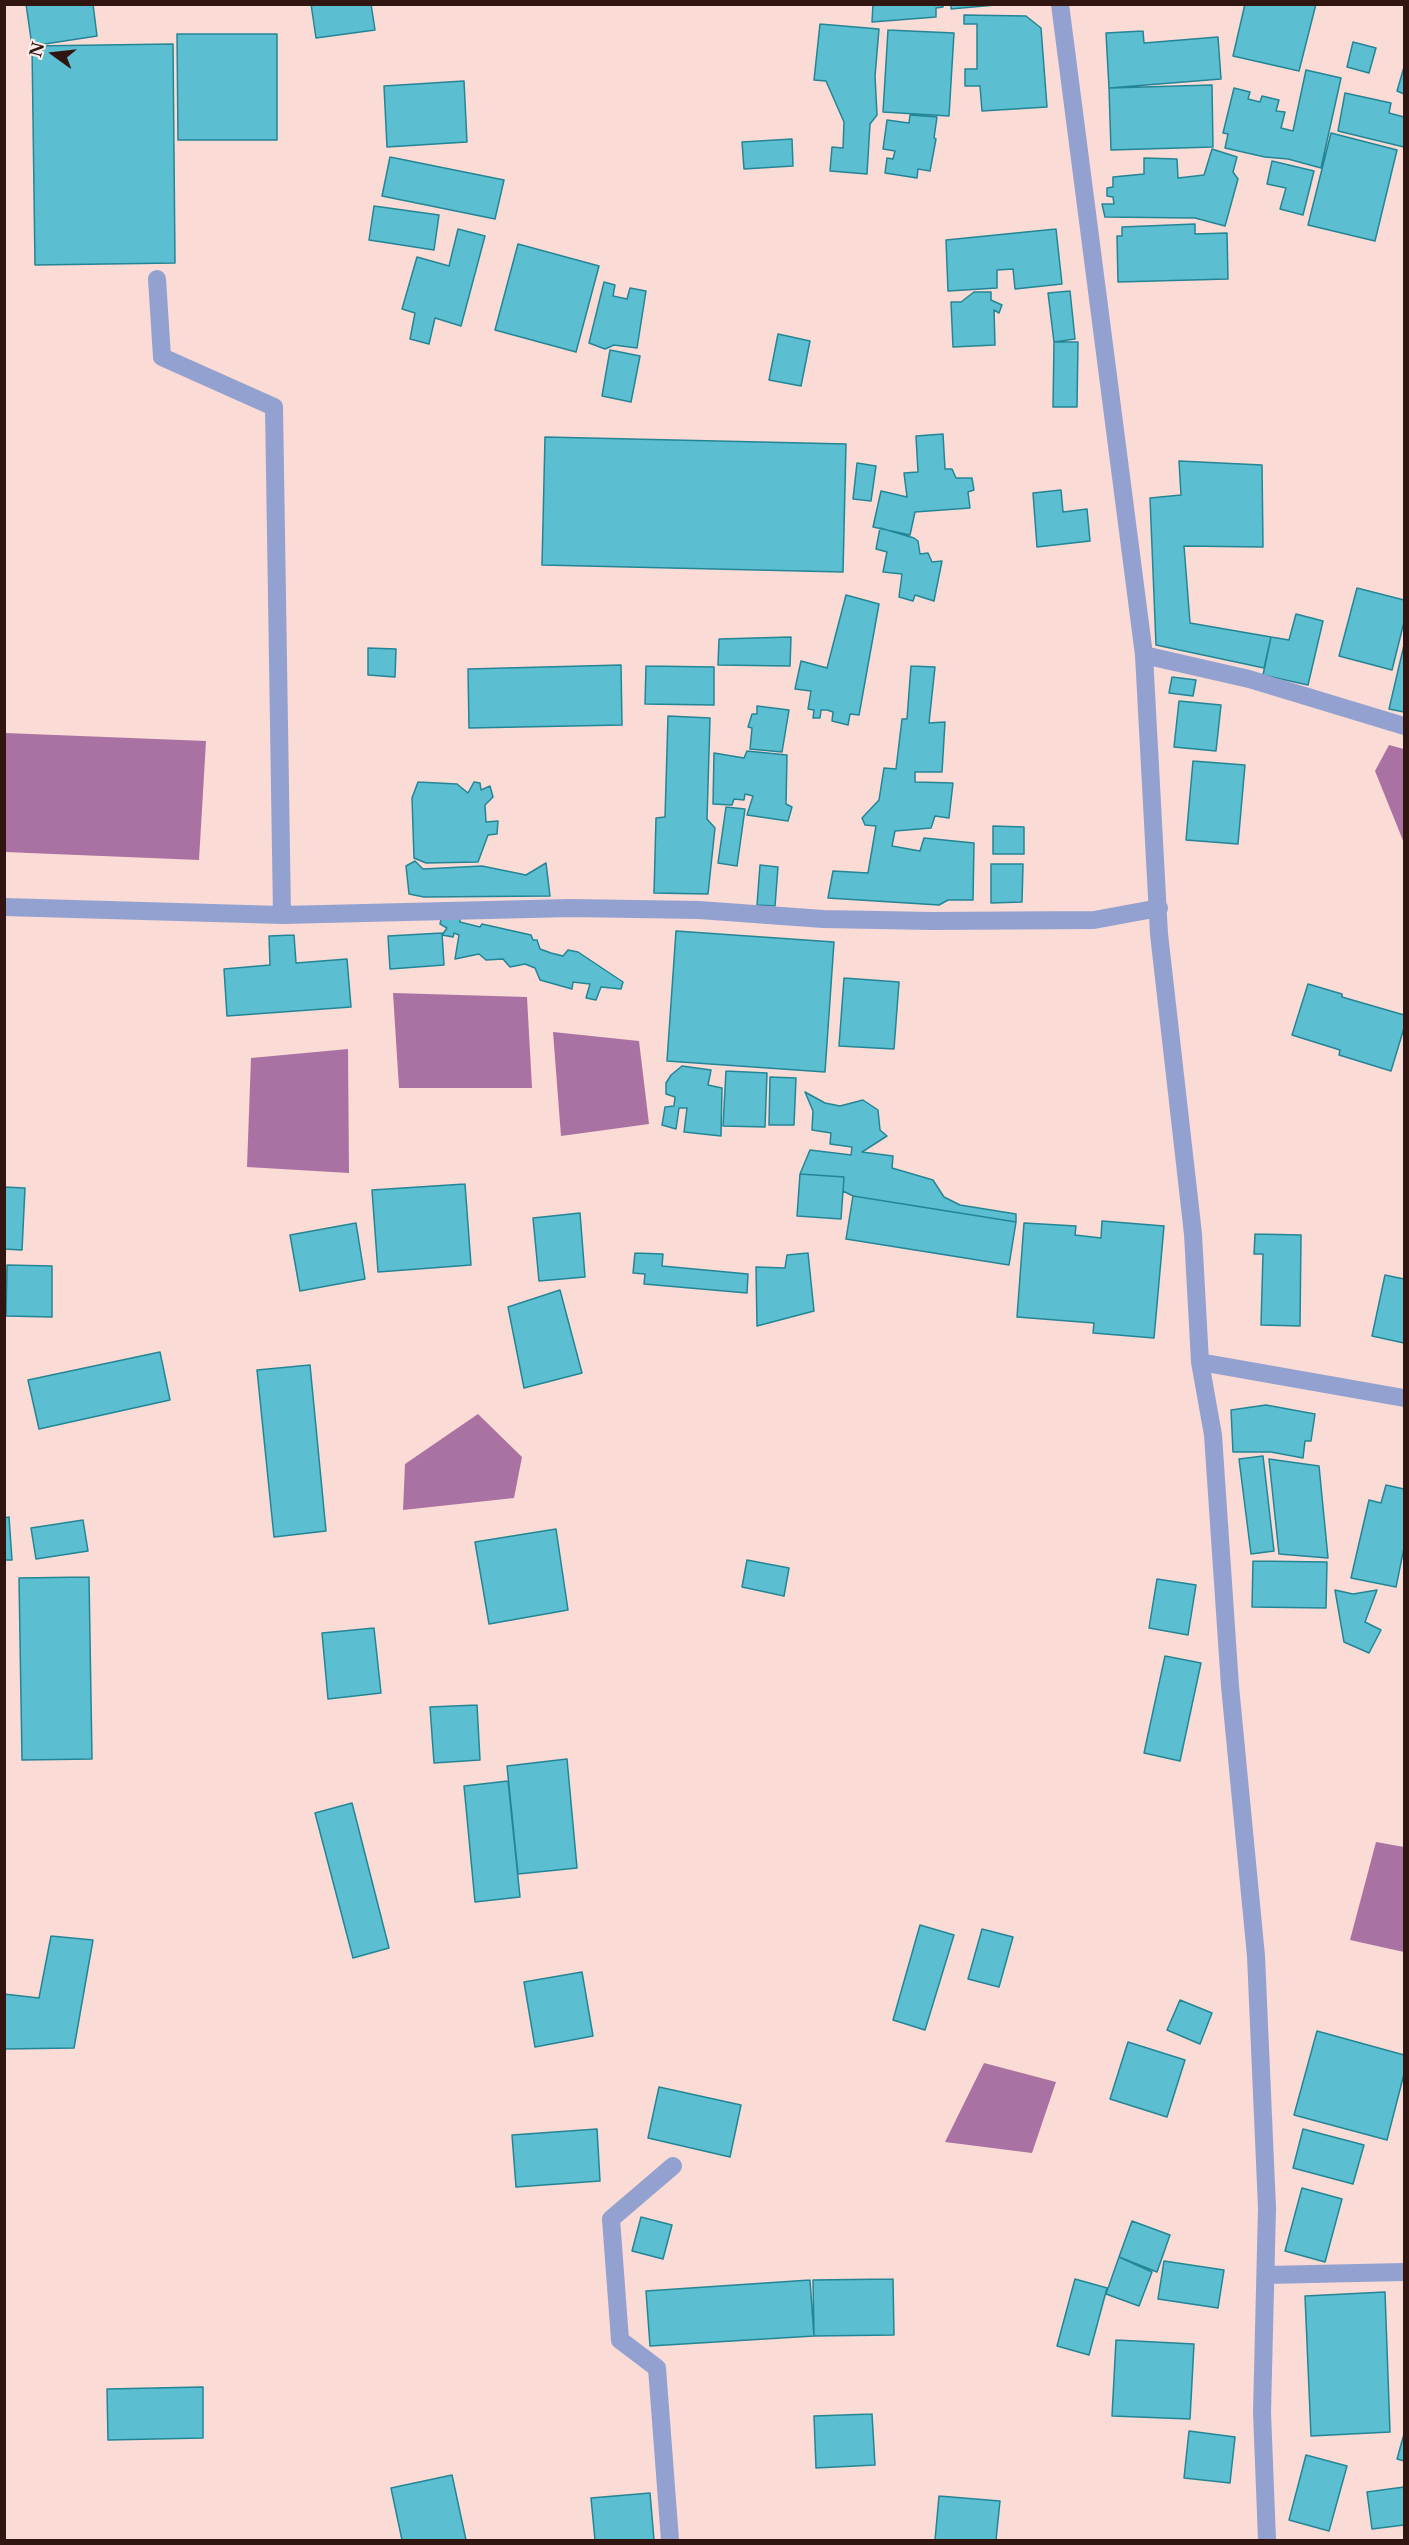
<!DOCTYPE html>
<style>
body{margin:0}
#map{position:relative;width:1409px;height:2545px;overflow:hidden;background:#fadbd5;font-family:"Libre Baskerville",serif}
canvas{display:block}
.frame{position:absolute;inset:0;border:6px solid #301510;pointer-events:none}
.north{position:absolute;left:24px;top:24px;width:60px;height:60px;-webkit-text-stroke:4px #fcece9;paint-order:stroke;rotate:285deg;font-size:16px;font-weight:700;line-height:24px;text-align:center;color:#301510}
.north::after{content:'';display:block;margin:auto;width:21px;height:27px;background:#301510;clip-path:polygon(50% 0,100% 100%,50% 72%,0 100%)}
</style>
<div id="map">
<canvas width="1409" height="2545"></canvas>
<div class="frame"></div>
<div class="north">N</div>
</div>
<script>
const ctx = document.querySelector('canvas').getContext('2d');
ctx.lineJoin = 'round';
function fillPath(path, color) { ctx.fillStyle = color; ctx.fill(path, 'evenodd'); }
const poly = rows => new Path2D(rows.map(r => 'M' + r).join(''));
function stroke(path, color, width, dash) { ctx.strokeStyle = color; ctx.lineWidth = width; ctx.lineCap = dash ? 'butt' : 'round'; ctx.setLineDash(dash || []); ctx.stroke(path); }
const water = poly([
 [5,733,206,741,199,860,5,852],
 [1389,745,1404,749,1404,843,1375,771],
 [393,993,527,997,532,1088,399,1088],
 [553,1032,639,1041,649,1124,561,1136],
 [348,1049,349,1173,247,1167,251,1058],
 [478,1414,522,1457,514,1498,403,1510,405,1464],
 [1376,1842,1404,1847,1404,1952,1350,1940],
 [984,2063,1056,2082,1032,2153,945,2142]
]);
const building = poly([
 [26,4,93,4,97,36,32,46,26,4],
 [311,4,371,4,375,30,316,38,311,4],
 [873,4,943,4,943,7,936,8,936,17,872,22,873,4],
 [951,4,1006,4,951,9,951,4],
 [1245,4,1316,4,1299,71,1233,56,1245,4],
 [964,15,1026,16,1041,28,1047,107,982,111,980,86,965,86,965,69,977,69,977,24,964,24,964,15],
 [820,24,879,29,875,76,877,115,870,124,867,174,830,171,832,147,843,148,844,122,826,81,814,80,820,24],
 [888,30,954,33,949,116,883,112,888,30],
 [1143,31,1144,43,1218,37,1221,79,1109,88,1106,33,1143,31],
 [177,34,277,34,277,140,178,140,177,34],
 [1353,42,1376,48,1369,73,1347,67,1353,42],
 [173,44,175,263,35,265,32,46,173,44],
 [1404,67,1404,94,1397,91,1404,67],
 [1306,70,1341,78,1321,168,1288,159,1265,157,1225,148,1228,134,1223,133,1234,88,1250,92,1248,99,1260,102,1262,96,1279,100,1276,111,1285,112,1281,128,1293,131,1306,70],
 [464,81,467,142,387,147,384,86,464,81],
 [1212,85,1213,147,1111,150,1109,88,1212,85],
 [1345,93,1391,103,1389,113,1404,117,1404,147,1338,131,1345,93],
 [910,115,937,117,934,138,936,139,930,171,918,169,917,178,885,173,887,158,893,159,895,151,883,149,887,120,909,123,910,115],
 [1331,133,1397,150,1375,241,1308,225,1331,133],
 [792,139,793,166,744,169,742,142,792,139],
 [1212,149,1237,157,1233,172,1238,179,1225,226,1195,218,1105,217,1102,204,1114,204,1113,197,1107,196,1107,188,1113,187,1113,177,1144,174,1144,158,1177,159,1178,178,1204,175,1212,149],
 [390,157,504,180,495,219,382,196,390,157],
 [1272,161,1314,171,1303,215,1280,209,1286,188,1267,184,1272,161],
 [374,206,439,215,434,250,369,240,374,206],
 [1195,224,1195,234,1227,233,1228,279,1118,282,1117,236,1122,236,1122,227,1195,224],
 [458,229,485,236,461,326,435,318,429,344,410,339,415,313,402,309,417,257,449,266,458,229],
 [1056,229,1062,284,1015,289,1013,269,997,270,997,288,948,291,946,240,1056,229],
 [518,244,599,266,576,352,495,330,518,244],
 [604,282,615,285,613,296,627,299,630,288,646,291,637,348,614,345,605,349,589,343,604,282],
 [1070,291,1075,339,1054,342,1048,293,1070,291],
 [974,292,991,292,991,300,1002,305,999,313,994,310,995,345,953,347,951,302,961,302,974,292],
 [778,334,810,341,801,386,769,380,778,334],
 [1054,342,1078,342,1077,407,1053,407,1054,342],
 [610,350,640,356,631,402,602,396,610,350],
 [943,434,945,469,952,469,956,478,972,478,974,490,968,492,970,508,915,512,910,535,873,527,881,491,907,497,904,473,918,472,916,436,943,434],
 [545,437,846,444,843,572,542,565,545,437],
 [1179,461,1262,465,1263,547,1184,546,1190,623,1271,637,1264,668,1156,645,1150,498,1181,495,1179,461],
 [857,463,876,466,871,501,853,499,857,463],
 [1061,490,1063,512,1087,509,1090,541,1037,547,1033,493,1061,490],
 [880,528,914,538,918,541,920,554,928,553,932,562,942,561,934,601,915,595,913,601,899,597,902,574,883,572,887,552,876,549,880,528],
 [1357,588,1404,600,1404,622,1392,670,1339,656,1357,588],
 [846,595,879,604,859,715,850,714,848,725,832,721,833,712,827,710,821,710,820,718,813,718,814,710,808,709,811,691,795,689,801,661,827,668,846,595],
 [1296,614,1323,621,1308,685,1263,675,1271,637,1289,640,1296,614],
 [791,637,790,666,718,665,719,639,791,637],
 [1404,645,1404,712,1389,709,1404,645],
 [368,648,396,649,395,677,368,675,368,648],
 [621,665,622,725,469,728,468,669,621,665],
 [646,666,714,667,714,705,645,704,646,666],
 [911,666,935,667,929,723,945,722,942,772,915,772,915,782,953,783,949,818,935,816,931,828,895,831,892,846,920,851,924,838,974,843,973,900,948,900,939,905,828,898,833,871,868,873,876,826,865,825,862,818,879,800,884,768,896,769,902,719,907,719,911,666],
 [1172,677,1196,680,1193,696,1169,693,1172,677],
 [1179,701,1221,705,1216,751,1174,747,1179,701],
 [757,706,789,710,782,752,750,749,752,728,748,727,752,714,757,714,757,706],
 [668,716,710,718,707,819,715,828,708,894,654,893,656,818,665,817,668,716],
 [747,751,787,755,786,804,792,807,788,821,747,815,753,796,745,794,744,800,734,799,732,805,713,804,714,753,744,758,747,751],
 [1193,761,1245,765,1238,844,1186,840,1193,761],
 [418,782,457,784,468,793,474,782,480,783,481,790,490,786,493,797,485,805,486,822,498,821,497,834,488,835,478,862,426,863,414,858,412,798,418,782],
 [726,807,745,809,737,866,718,863,726,807],
 [993,826,1024,827,1024,854,993,854,993,826],
 [415,861,423,869,482,866,526,875,546,863,550,896,424,897,409,894,406,866,415,861],
 [991,864,1023,864,1022,902,991,903,991,864],
 [760,865,778,867,775,906,757,905,760,865],
 [442,915,460,916,460,922,480,927,482,924,531,935,533,940,537,940,540,949,551,953,563,956,568,950,578,952,623,982,621,989,601,987,596,1000,586,998,590,984,573,982,572,989,540,980,535,968,525,964,510,967,503,959,486,960,479,954,455,959,459,935,454,933,453,937,442,935,447,928,440,924,442,915],
 [676,931,834,942,825,1072,667,1061,676,931],
 [442,933,444,965,390,969,388,936,442,933],
 [294,935,296,963,347,959,351,1007,227,1016,224,969,270,965,269,936,294,935],
 [844,978,899,982,894,1049,839,1046,844,978],
 [1308,984,1342,994,1342,997,1404,1015,1404,1028,1391,1071,1339,1055,1340,1050,1292,1035,1308,984],
 [682,1066,711,1070,708,1085,722,1088,721,1136,684,1132,687,1108,679,1108,676,1129,662,1125,665,1107,674,1106,675,1097,666,1094,666,1083,671,1075,682,1066],
 [726,1071,767,1073,765,1127,723,1126,726,1071],
 [770,1077,796,1078,794,1125,769,1125,770,1077],
 [805,1092,825,1103,840,1106,863,1100,878,1110,880,1130,887,1136,862,1152,893,1156,892,1168,933,1180,944,1197,960,1205,1016,1214,1016,1222,853,1196,843,1191,844,1177,800,1174,810,1150,851,1155,852,1147,830,1144,831,1133,812,1130,813,1111,805,1092],
 [800,1174,844,1177,841,1219,797,1216,800,1174],
 [465,1184,471,1265,378,1272,372,1190,465,1184],
 [4,1187,25,1188,22,1250,4,1249,4,1187],
 [853,1196,1016,1222,1009,1265,846,1239,853,1196],
 [580,1213,585,1277,539,1281,533,1218,580,1213],
 [1102,1221,1164,1226,1154,1338,1093,1333,1094,1323,1017,1317,1024,1223,1076,1226,1075,1235,1101,1238,1102,1221],
 [356,1223,365,1279,300,1291,290,1235,356,1223],
 [1255,1234,1301,1235,1300,1326,1261,1325,1263,1254,1254,1254,1255,1234],
 [635,1253,663,1254,662,1266,748,1274,747,1293,644,1284,645,1274,633,1273,635,1253],
 [808,1253,814,1311,757,1326,756,1267,785,1268,787,1255,808,1253],
 [7,1265,52,1266,52,1317,6,1316,7,1265],
 [1385,1275,1404,1279,1404,1343,1372,1336,1385,1275],
 [560,1290,582,1373,524,1388,508,1307,560,1290],
 [160,1352,170,1400,39,1429,28,1380,160,1352],
 [310,1365,326,1531,274,1537,257,1370,310,1365],
 [1266,1405,1315,1414,1311,1441,1305,1441,1303,1458,1271,1452,1233,1452,1231,1410,1266,1405],
 [1263,1456,1274,1551,1251,1554,1239,1459,1263,1456],
 [1269,1459,1319,1466,1328,1558,1279,1554,1269,1459],
 [1386,1485,1404,1489,1404,1548,1396,1587,1351,1578,1369,1500,1381,1503,1386,1485],
 [9,1517,12,1560,4,1560,4,1518,9,1517],
 [83,1520,88,1551,36,1559,31,1528,83,1520],
 [556,1529,568,1610,489,1624,475,1542,556,1529],
 [747,1560,789,1568,784,1596,742,1587,747,1560],
 [1253,1561,1327,1562,1326,1608,1252,1607,1253,1561],
 [89,1577,92,1759,22,1760,19,1578,89,1577],
 [1157,1579,1196,1585,1188,1635,1149,1628,1157,1579],
 [1335,1590,1353,1594,1377,1590,1365,1622,1381,1630,1369,1653,1344,1642,1335,1590],
 [374,1628,381,1693,328,1699,322,1633,374,1628],
 [1165,1656,1201,1663,1180,1761,1144,1753,1165,1656],
 [477,1705,480,1760,434,1763,430,1707,477,1705],
 [567,1759,577,1868,518,1874,507,1766,567,1759],
 [508,1781,520,1897,475,1902,464,1786,508,1781],
 [352,1803,389,1948,353,1958,315,1813,352,1803],
 [920,1925,954,1935,925,2030,893,2020,920,1925],
 [982,1929,1013,1937,999,1987,968,1979,982,1929],
 [51,1936,93,1940,74,2048,4,2049,4,1994,39,1998,51,1936],
 [582,1972,593,2036,535,2047,524,1982,582,1972],
 [1180,2000,1212,2013,1200,2044,1167,2030,1180,2000],
 [1317,2031,1404,2055,1404,2074,1387,2140,1294,2115,1317,2031],
 [1128,2042,1185,2060,1167,2117,1110,2099,1128,2042],
 [659,2087,741,2105,730,2157,648,2138,659,2087],
 [597,2129,600,2181,516,2187,512,2135,597,2129],
 [1303,2129,1364,2145,1353,2184,1293,2168,1303,2129],
 [1302,2188,1342,2199,1325,2262,1285,2251,1302,2188],
 [641,2217,672,2225,663,2259,632,2251,641,2217],
 [1132,2221,1170,2235,1157,2272,1119,2257,1132,2221],
 [1119,2257,1152,2272,1139,2306,1106,2294,1119,2257],
 [1164,2261,1224,2270,1218,2308,1158,2299,1164,2261],
 [893,2279,894,2335,814,2336,813,2280,893,2279],
 [1075,2279,1107,2288,1089,2355,1057,2346,1075,2279],
 [810,2280,814,2336,650,2346,646,2291,810,2280],
 [1385,2292,1390,2432,1311,2436,1305,2296,1385,2292],
 [1116,2340,1194,2344,1190,2419,1112,2416,1116,2340],
 [203,2387,203,2438,108,2440,107,2389,203,2387],
 [872,2414,875,2465,816,2468,814,2416,872,2414],
 [1189,2431,1235,2437,1230,2483,1184,2478,1189,2431],
 [1404,2434,1404,2461,1397,2459,1404,2434],
 [1306,2455,1347,2466,1329,2531,1289,2520,1306,2455],
 [452,2475,466,2540,402,2540,391,2488,452,2475],
 [1404,2487,1404,2525,1372,2529,1367,2492,1404,2487],
 [650,2493,654,2540,595,2540,591,2498,650,2493],
 [939,2496,1000,2501,996,2540,935,2540,939,2496]
]);
const minor = poly([
 [1060,4,1144,655,1159,934,1193,1234,1200,1362,1213,1435,1230,1686,1256,1956,1267,2208,1262,2412,1267,2540],
 [157,279,162,357,274,407,282,915],
 [1144,655,1249,679,1404,726],
 [4,907,282,915,571,908,699,910,823,919,931,921,1094,920,1159,908],
 [1200,1362,1404,1398],
 [1266,2275,1404,2272],
 [670,2540,657,2368,620,2340,611,2219,673,2166]
]);
fillPath(water, '#aa72a2');
fillPath(building, '#5bbed1');
stroke(building, '#248595', 1.5);
stroke(minor, '#93a1d0', 18);
</script>
